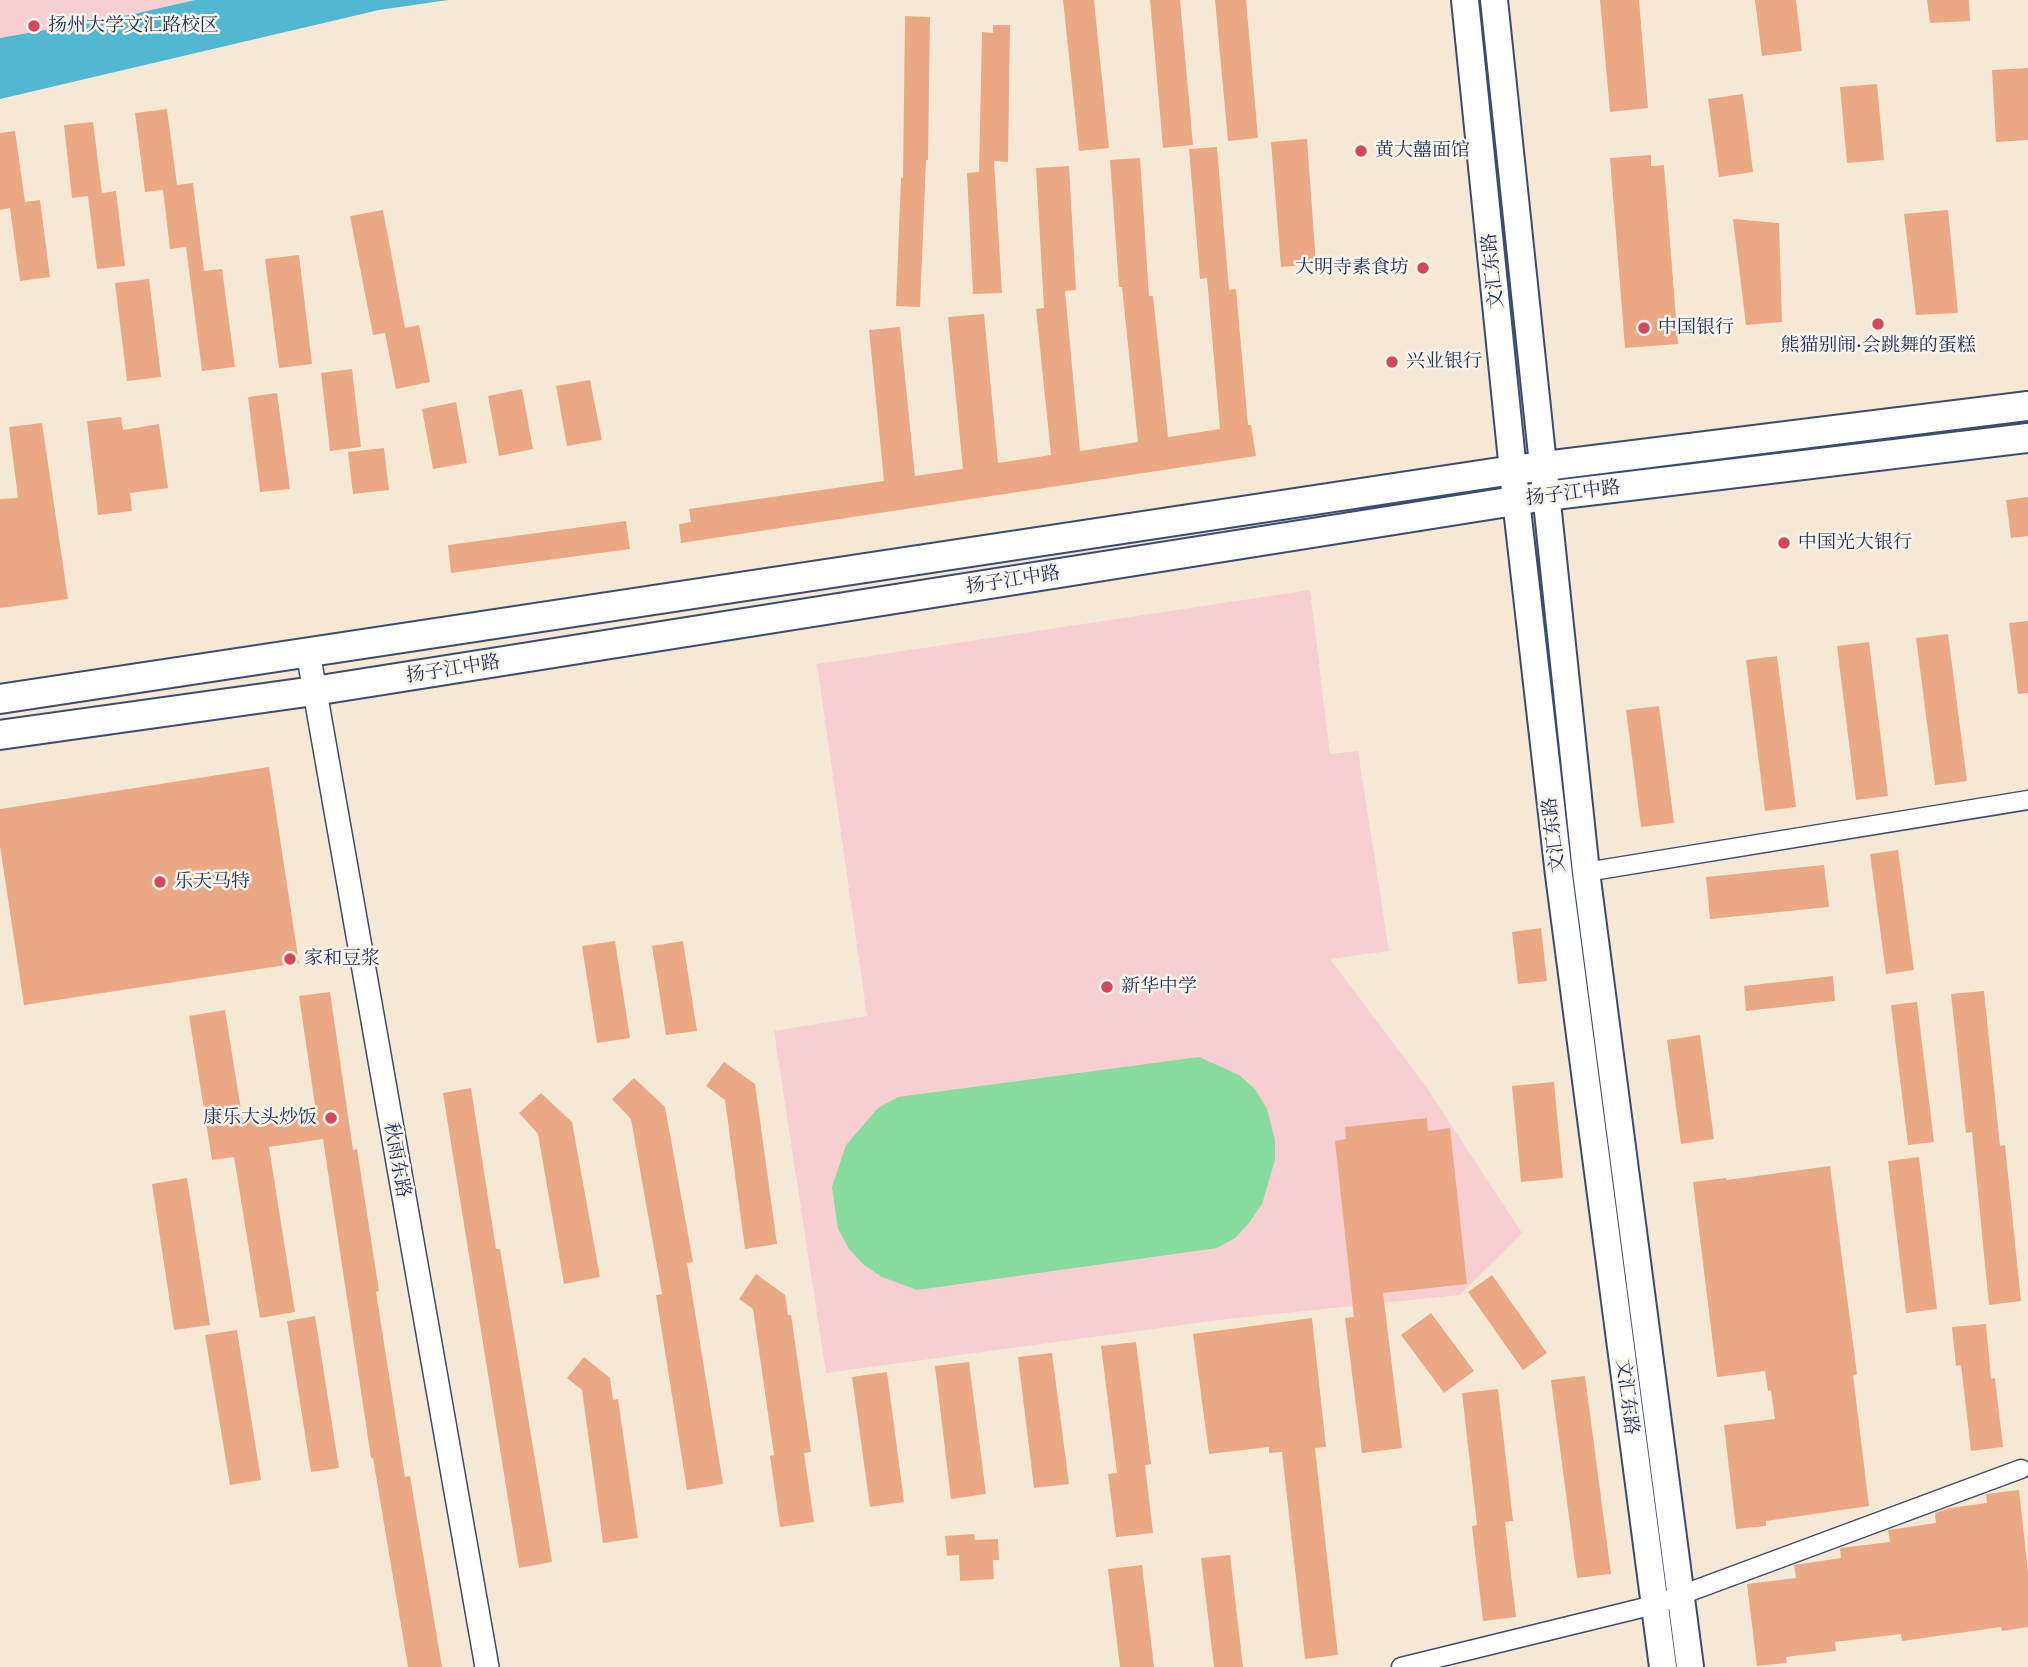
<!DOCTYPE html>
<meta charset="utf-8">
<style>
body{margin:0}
canvas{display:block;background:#f5e9d5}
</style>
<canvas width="2028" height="1667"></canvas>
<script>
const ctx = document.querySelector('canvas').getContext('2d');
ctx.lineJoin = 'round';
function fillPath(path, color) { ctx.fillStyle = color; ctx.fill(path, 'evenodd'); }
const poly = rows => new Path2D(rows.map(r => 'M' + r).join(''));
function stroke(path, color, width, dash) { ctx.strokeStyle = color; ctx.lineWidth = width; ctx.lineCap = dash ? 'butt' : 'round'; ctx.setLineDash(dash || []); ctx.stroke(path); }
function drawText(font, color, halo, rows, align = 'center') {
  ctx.font = font + ' "Libre Caslon Text","Noto Serif SC",serif'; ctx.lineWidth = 5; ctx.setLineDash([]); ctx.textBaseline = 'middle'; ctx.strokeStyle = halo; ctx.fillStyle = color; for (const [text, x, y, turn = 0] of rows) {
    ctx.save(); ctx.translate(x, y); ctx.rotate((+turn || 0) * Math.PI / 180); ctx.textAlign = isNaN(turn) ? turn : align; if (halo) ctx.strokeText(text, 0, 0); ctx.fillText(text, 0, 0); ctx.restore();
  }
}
const built = poly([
 [0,0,195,0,134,14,0,38],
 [1310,590,1330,754,1358,751,1389,951,1330,959,1425,1085,1522,1233,1460,1295,1227,1319,826,1373,774,1031,867,1016,817,664]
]);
const green = poly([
 [1199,1057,1239,1075,1255,1089,1267,1109,1275,1140,1275,1160,1262,1204,1249,1223,1235,1238,1217,1248,917,1290,882,1277,864,1265,849,1249,838,1229,832,1187,846,1145,878,1108,898,1097]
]);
const water = poly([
 [195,0,448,0,379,10,0,99,0,38,134,14]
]);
const building = poly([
 [1063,0,1094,0,1109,148,1079,151],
 [1150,0,1180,0,1193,145,1163,148],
 [1215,0,1246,0,1258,138,1228,141],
 [1600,0,1639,0,1648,108,1610,112],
 [1755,0,1796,0,1802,51,1762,56],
 [1927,0,1969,0,1970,21,1930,23],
 [905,16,930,17,928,160,926,160,920,307,896,306,901,178,903,178],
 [993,25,1010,25,1008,162,994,161,1002,293,973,294,967,173,979,172,982,32,993,33],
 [2028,68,2028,140,1996,142,1992,70],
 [1877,84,1884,160,1847,163,1840,87],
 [1743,94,1753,172,1719,177,1708,99],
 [167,109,177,185,193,183,204,271,222,269,235,367,202,371,186,247,170,249,163,190,145,192,135,113],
 [93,122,102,193,116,191,125,266,97,269,88,196,72,198,64,125],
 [15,131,25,202,40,200,50,277,20,281,10,208,0,210,0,133],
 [1307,139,1316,264,1281,267,1271,142],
 [1217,147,1229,290,1236,289,1248,425,1251,425,1256,456,681,543,679,524,691,522,689,509,884,481,869,330,900,327,915,476,963,469,948,317,984,314,998,463,1051,455,1036,309,1044,308,1036,168,1069,166,1076,290,1065,291,1080,451,1138,442,1122,287,1119,287,1110,160,1140,158,1149,296,1153,296,1168,437,1220,429,1207,278,1200,279,1189,149],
 [1651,155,1651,166,1664,165,1678,344,1625,348,1610,158],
 [383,210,405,328,419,325,430,382,396,389,385,333,373,335,350,216],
 [1948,210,1958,313,1916,315,1904,214],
 [1733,219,1779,223,1782,322,1746,325],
 [299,255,312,364,279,368,265,259],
 [149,279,161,377,127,381,115,283],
 [352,369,361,447,330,451,321,373],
 [590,380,602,440,567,446,556,386],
 [522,389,533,449,499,456,488,396],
 [277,393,290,489,260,492,248,397],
 [456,402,467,463,433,469,422,409],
 [121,417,123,430,159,424,168,488,130,493,132,511,98,515,87,421],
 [42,423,68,599,0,608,0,499,18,498,9,427],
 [384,448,389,490,353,494,348,452],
 [2028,497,2028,536,2011,538,2006,500],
 [626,521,630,549,451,573,448,545],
 [2028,621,2028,693,2018,694,2009,623],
 [1948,634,1967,781,1935,785,1916,638],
 [1869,642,1888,796,1856,800,1837,646],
 [1777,656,1796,807,1765,811,1746,660],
 [1659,706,1674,823,1641,827,1626,710],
 [269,767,299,963,24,1005,0,846,0,809],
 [1898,850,1914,970,1886,974,1870,854],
 [1824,865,1829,907,1710,919,1706,877],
 [1541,928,1547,981,1518,984,1512,932],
 [615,941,630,1038,597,1043,582,946],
 [683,941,697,1031,666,1035,652,946],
 [1833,976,1835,1001,1746,1011,1744,986],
 [1984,991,2000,1146,2005,1145,2021,1301,1989,1305,1972,1132,1966,1133,1951,994],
 [330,992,353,1150,357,1149,379,1291,376,1292,405,1477,410,1476,442,1667,408,1667,373,1458,371,1458,323,1139,269,1147,295,1312,260,1318,234,1157,212,1160,189,1016,225,1010,243,1122,316,1112,299,996],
 [1917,1002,1934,1142,1908,1145,1891,1005],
 [1700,1035,1714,1139,1681,1144,1667,1040],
 [724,1062,755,1084,777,1244,745,1249,725,1100,706,1086],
 [634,1078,665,1107,693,1262,687,1263,723,1484,687,1490,656,1295,662,1294,631,1119,612,1099],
 [1554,1082,1563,1178,1521,1182,1512,1086],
 [471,1088,496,1249,500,1249,552,1562,519,1568,443,1093],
 [541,1093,572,1122,600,1277,564,1284,538,1134,519,1113],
 [1427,1118,1428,1131,1450,1128,1467,1284,1383,1293,1402,1448,1362,1453,1345,1318,1354,1317,1335,1141,1346,1139,1345,1127],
 [1919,1157,1937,1309,1906,1313,1888,1161],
 [1830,1166,1857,1374,1853,1375,1869,1506,1766,1521,1766,1526,1736,1529,1724,1425,1775,1419,1771,1390,1768,1391,1765,1371,1717,1377,1693,1182,1726,1178,1727,1180],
 [187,1178,210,1325,174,1330,152,1184],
 [756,1274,785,1295,788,1315,791,1315,811,1452,804,1453,814,1522,780,1527,770,1456,774,1455,753,1309,739,1299],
 [1492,1275,1547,1353,1523,1370,1468,1292],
 [1431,1313,1474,1371,1444,1393,1401,1335],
 [315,1316,339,1468,311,1472,287,1321],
 [1312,1318,1326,1447,1315,1448,1338,1655,1305,1659,1282,1452,1269,1453,1269,1447,1209,1454,1193,1334],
 [1986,1324,1991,1379,1995,1378,2003,1447,1971,1451,1961,1365,1956,1366,1952,1327],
 [237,1330,261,1480,230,1485,205,1335],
 [1136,1342,1151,1464,1145,1465,1153,1533,1116,1537,1108,1474,1117,1473,1101,1346],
 [1052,1353,1069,1484,1034,1488,1018,1357],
 [584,1357,610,1378,613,1400,618,1399,638,1538,603,1543,582,1390,567,1378],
 [969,1362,986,1494,951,1499,935,1366],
 [887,1372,904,1502,870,1507,852,1377],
 [1585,1376,1611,1574,1577,1578,1551,1380],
 [1498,1389,1513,1521,1505,1522,1516,1617,1483,1621,1472,1526,1477,1525,1462,1393],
 [2019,1490,2028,1572,2028,1627,2002,1631,2001,1627,1902,1641,1901,1634,1835,1642,1836,1651,1786,1657,1787,1663,1757,1666,1747,1584,1796,1578,1794,1565,1841,1558,1840,1548,1890,1542,1888,1530,1936,1523,1935,1513,1950,1508,1987,1503,1986,1494],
 [974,1534,975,1540,998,1539,999,1560,993,1560,994,1579,960,1581,959,1555,947,1556,945,1536],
 [1230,1555,1243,1667,1214,1667,1201,1558],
 [1142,1565,1154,1667,1120,1667,1108,1569]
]);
const minor = poly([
 [1586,872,2028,800],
 [1401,1667,1654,1605,2021,1469]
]);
const tertiary = poly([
 [308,652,487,1667]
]);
const secondary = poly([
 [1465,0,1516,500,1559,875,1663,1667],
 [1494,0,1586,872,1690,1667]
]);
const primary = poly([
 [0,699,1513,470,2028,406],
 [0,735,314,691,1546,496,2028,438]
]);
const markers = [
 [34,26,7,"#d1495b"],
 [1361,151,7,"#d1495b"],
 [1423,268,7,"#d1495b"],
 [1878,324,7,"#d1495b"],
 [1644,328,7,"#d1495b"],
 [1392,362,7,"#d1495b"],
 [1784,543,7,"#d1495b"],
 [160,882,7,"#d1495b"],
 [290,959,7,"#d1495b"],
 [1107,987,7,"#d1495b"],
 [331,1118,7,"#d1495b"]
];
const poiNames = [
 ["扬州大学文汇路校区",48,26],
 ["黄大囍面馆",1375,151],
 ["大明寺素食坊",1409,268,"right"],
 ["中国银行",1658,328],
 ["熊猫别闹·会跳舞的蛋糕",1878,346,"center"],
 ["兴业银行",1406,362],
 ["中国光大银行",1798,543],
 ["乐天马特",174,882],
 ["家和豆浆",304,959],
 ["新华中学",1121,987],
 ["康乐大头炒饭",317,1118,"right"]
];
const streetNames = [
 ["文汇东路",1493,271,-96],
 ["扬子江中路",1573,493,-7],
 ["扬子江中路",1013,580,-9],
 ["扬子江中路",453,669,-9],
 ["文汇东路",1554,835,-97],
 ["秋雨东路",397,1160,80],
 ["文汇东路",1627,1397,83]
];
fillPath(built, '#f7cfd1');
fillPath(green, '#86db9d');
fillPath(water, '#52b8d1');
fillPath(building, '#eaa984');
stroke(minor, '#3c4b70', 21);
stroke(tertiary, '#3c4b70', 26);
stroke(secondary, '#3c4b70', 30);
stroke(primary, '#3c4b70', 32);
stroke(minor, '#fff', 18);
stroke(tertiary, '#fff', 23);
stroke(secondary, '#fff', 26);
stroke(primary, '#fff', 28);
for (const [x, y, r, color] of markers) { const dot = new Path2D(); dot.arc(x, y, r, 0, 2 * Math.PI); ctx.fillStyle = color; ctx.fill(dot); stroke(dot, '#f7f3e8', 2.5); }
drawText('19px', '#1b2f5e', '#f7f3e8', poiNames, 'left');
drawText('19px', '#1b2f5e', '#f7f3e8', streetNames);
</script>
